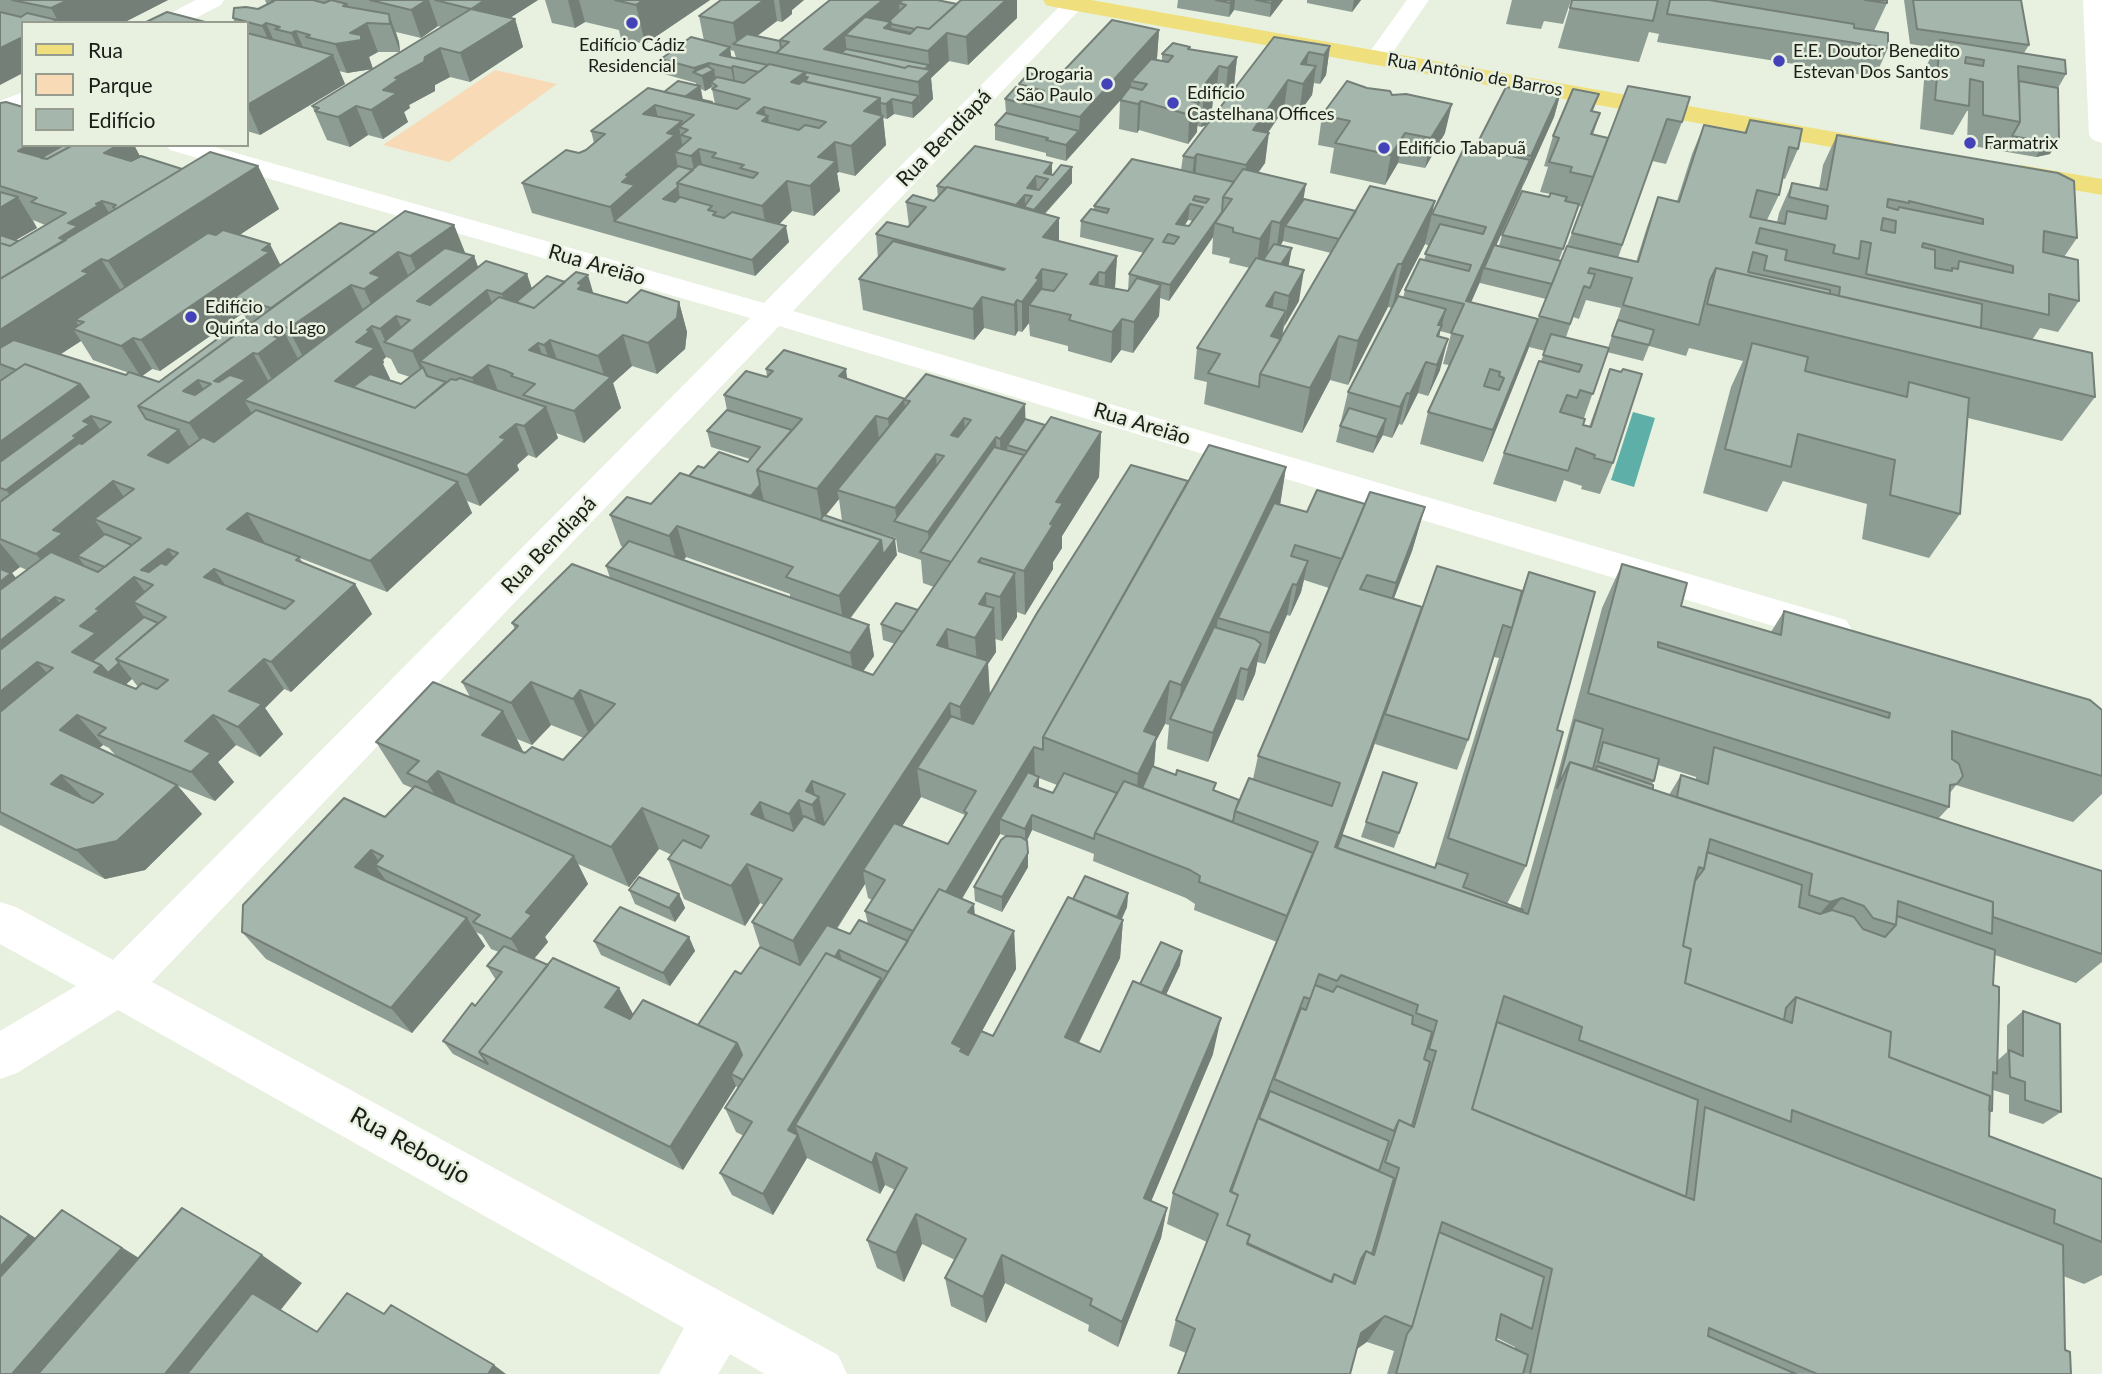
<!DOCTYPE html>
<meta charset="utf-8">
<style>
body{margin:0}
#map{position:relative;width:2102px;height:1374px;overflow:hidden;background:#e8f1e0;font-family:Lato,sans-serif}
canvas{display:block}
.legend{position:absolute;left:21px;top:21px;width:228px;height:126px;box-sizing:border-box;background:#e8f1e0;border:2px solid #969d90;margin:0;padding:9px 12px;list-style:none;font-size:21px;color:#1b1e18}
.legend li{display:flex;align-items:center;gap:14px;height:35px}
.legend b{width:35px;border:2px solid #969d90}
</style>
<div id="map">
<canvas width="2102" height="1374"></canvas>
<ul class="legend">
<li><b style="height:9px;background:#efe07d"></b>Rua</li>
<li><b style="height:19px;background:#f8dab7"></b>Parque</li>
<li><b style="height:19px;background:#a5b6ac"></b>Edifício</li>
</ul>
</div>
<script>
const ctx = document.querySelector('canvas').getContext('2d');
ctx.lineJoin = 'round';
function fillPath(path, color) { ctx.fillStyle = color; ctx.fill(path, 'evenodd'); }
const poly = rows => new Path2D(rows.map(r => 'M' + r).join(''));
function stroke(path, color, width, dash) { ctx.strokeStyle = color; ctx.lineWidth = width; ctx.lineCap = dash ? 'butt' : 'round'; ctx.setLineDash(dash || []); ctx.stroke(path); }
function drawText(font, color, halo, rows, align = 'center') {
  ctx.font = font + ' Lato,sans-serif'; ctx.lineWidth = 5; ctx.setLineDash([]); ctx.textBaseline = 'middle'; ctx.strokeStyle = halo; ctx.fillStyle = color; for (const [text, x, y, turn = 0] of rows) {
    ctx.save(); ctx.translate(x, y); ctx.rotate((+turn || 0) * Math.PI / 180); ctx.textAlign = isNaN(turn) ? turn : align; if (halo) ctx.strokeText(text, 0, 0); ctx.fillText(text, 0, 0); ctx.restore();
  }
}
const green = poly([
 [495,70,557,84,449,162,383,145]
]);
const water = poly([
 [1633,412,1655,418,1634,487,1611,480]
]);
const minor = poly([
 [196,0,224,0,221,5,186,23,158,23,161,18,196,0],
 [1066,0,1082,0,1085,4,793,311,1846,620,1852,630,1846,640,1833,644,779,326,152,982,838,1355,847,1374,765,1374,730,1354,718,1374,659,1374,684,1328,118,1010,17,1073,0,1079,0,1031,76,986,0,944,0,902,16,907,113,960,750,318,170,150,166,145,208,145,764,303,1066,0],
 [1407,0,1429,0,1386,62,1370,62,1366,57,1407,0],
 [2083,0,2102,0,2102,143,2093,140,2089,135,2083,0],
 [23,92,23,109,0,118,0,101,23,92]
]);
const major = poly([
 [1043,0,1091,0,1886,141,1895,144,1899,149,1895,154,1886,157,1054,7,1046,5,1043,0],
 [2021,165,2102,179,2102,195,2012,179,2008,173,2012,167,2021,165]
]);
const wall = poly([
 [0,0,168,0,123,23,23,23,0,85],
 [265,0,538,0,510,18,515,19,523,47,470,82,450,77,435,85,435,91,409,105,410,108,404,112,408,122,383,139,368,135,350,147,327,140,312,106,372,69,347,73,339,71,345,84,260,135,247,131,247,23,235,23,233,18,258,9,267,5],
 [438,26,441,27,400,52,399,42,396,32,421,38],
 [378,52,399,52,373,69,369,57],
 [545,0,710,0,645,44,621,39,619,30,585,22,575,28,552,23],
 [721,0,804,0,792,10,792,14,782,22,777,21,757,36,780,41,830,0,957,4,961,0,1017,0,1017,18,968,65,949,61,931,78,933,99,913,118,894,114,887,119,883,118,886,145,855,176,839,172,837,173,840,191,814,216,792,211,779,224,789,242,755,276,532,213,522,183,586,150,594,143,591,131,664,92,696,85,696,83,664,74,661,59,704,41,699,16],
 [730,50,734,51,736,58,731,57],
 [712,87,712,89,715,104,703,100,701,89,705,91],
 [1178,0,1283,0,1270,17,1234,10,1229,17,1177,8],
 [1307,0,1361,0,1352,12,1307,3],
 [1512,0,1571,0,1563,24,1544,21,1541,29,1506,24],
 [1572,0,1887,0,1887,3,1874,31,1888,48,1875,77,1657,42,1659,34,1649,32,1639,62,1558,48],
 [1904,0,2021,0,2029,45,2024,53,2066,74,2058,88,2050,154,2036,157,1967,145,1968,111,1967,111,1953,135,1920,129,1925,68,1936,48,1910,44],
 [1159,30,1157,58,1156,60,1162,61,1162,54,1190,49,1237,57,1234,86,1225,97,1216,95,1213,99,1211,118,1274,37,1330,46,1326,75,1320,84,1314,83,1312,95,1299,113,1284,109,1268,133,1265,163,1258,173,1304,199,1356,211,1432,214,1476,148,1477,144,1533,92,1562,88,1554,117,1496,246,1499,246,1502,235,1549,197,1550,194,1540,192,1548,167,1544,166,1553,136,1599,94,1593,111,1600,113,1593,135,1608,138,1628,86,1682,122,1666,164,1652,161,1618,258,1636,262,1647,227,1658,197,1677,201,1692,154,1704,125,1744,133,1750,120,1798,149,1785,179,1782,178,1779,195,1767,220,1777,222,1779,213,1792,183,1819,189,1823,165,1837,135,2077,238,2064,257,2079,301,2058,332,2040,328,2032,340,2095,397,2062,441,1968,418,1960,514,1929,558,1862,539,1867,504,1783,481,1767,512,1703,493,1731,387,1743,361,1689,348,1686,356,1649,346,1643,361,1607,352,1584,418,1583,425,1589,427,1610,369,1613,463,1600,494,1581,489,1582,486,1564,480,1556,502,1493,484,1504,453,1545,351,1529,347,1483,462,1420,444,1428,412,1449,365,1443,364,1451,334,1440,331,1439,337,1440,370,1428,396,1418,393,1402,425,1399,424,1392,438,1382,435,1373,453,1336,442,1348,392,1392,308,1388,307,1348,385,1330,380,1302,433,1204,404,1207,382,1194,379,1197,348,1250,268,1229,263,1230,258,1212,254,1213,237,1169,301,1160,298,1159,316,1133,353,1121,350,1111,363,1068,351,1068,346,1030,336,1029,323,1022,332,1018,331,1015,336,984,328,974,340,863,310,859,279,878,258,876,234,908,227,909,226,906,202,934,201,938,197,937,186,1052,175,1072,183,1045,214,1059,241,1117,256,1115,287,1114,288,1128,291,1129,274,1144,253,1080,237,1081,221,1094,209,1094,206,1181,170,1183,156,1206,125,1201,127,1197,126,1197,132,1188,144,1139,130,1137,133,1119,129,1120,101,1066,161,1046,156,1046,153,995,140,995,125,1006,113,1005,99,1019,88,1019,84,1055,80],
 [1579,206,1582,207,1561,261,1559,260],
 [1188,220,1193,221,1189,226,1185,225],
 [1283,241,1331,253,1282,338,1284,326,1299,301,1288,266,1289,264,1280,246],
 [1425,244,1429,246,1424,260,1405,290,1403,298,1398,296],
 [1480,282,1480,283,1546,299,1538,319,1471,303],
 [1586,300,1621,308,1608,348,1566,337,1573,317,1579,319],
 [1367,88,1392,95,1445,133,1425,168,1398,163,1385,185,1330,173,1334,148,1318,145,1322,115],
 [0,103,23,145,134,145,140,156,182,169,258,166,279,209,239,235,281,265,376,232,454,225,465,253,474,256,478,267,527,274,532,289,593,293,627,303,679,302,687,332,685,349,657,374,632,366,613,383,621,408,584,443,556,433,558,438,536,458,528,455,517,465,519,470,480,506,467,501,472,513,387,592,300,558,303,563,355,584,372,614,291,692,284,689,265,708,283,734,260,757,236,745,218,762,234,782,215,801,178,786,202,814,145,870,105,879,0,825],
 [33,220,45,225,18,241,16,240,37,228],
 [243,313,248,322,159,382,141,376,152,369,160,371],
 [81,341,93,360,129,373,126,375,60,354],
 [386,357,391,359,398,373,410,377,401,384,389,380,390,379,383,364,384,362,383,360],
 [20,567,27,570,16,578,12,573],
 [132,679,138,687,136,689,126,684],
 [103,745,109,748,117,757,99,748],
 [766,369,847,379,905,399,1025,404,1025,419,1045,425,1101,432,1099,477,1062,536,1062,548,1053,562,1053,569,1025,615,1017,612,1017,617,1002,641,995,639,996,652,988,664,990,694,1188,481,1286,467,1280,504,1307,512,1365,504,1425,507,1412,551,1394,598,1422,607,1522,591,1529,572,1557,730,1526,866,1507,904,1520,909,1550,803,1602,608,1622,564,1681,606,1771,632,1784,611,2102,710,2102,794,2073,822,1956,785,1950,793,1949,807,1938,819,2102,871,2102,962,2076,983,1995,955,1993,985,1998,1060,2007,1052,2007,1025,2023,1011,2061,1112,2043,1124,2009,1113,2009,1095,1993,1090,1993,1077,1992,1111,1989,1113,1989,1136,2102,1242,2102,1275,2084,1284,2063,1276,2065,1350,2071,1374,1387,1374,1394,1351,1367,1342,1186,1353,1169,1346,1176,1320,1207,1242,1167,1224,1173,1193,1277,942,1194,910,1195,904,1186,898,1093,861,1094,854,1032,830,1027,841,1028,867,1002,912,975,901,974,887,1006,836,1000,834,962,899,975,915,1014,931,1016,969,982,1031,993,1036,1073,899,1128,893,1127,907,1122,919,1123,920,1120,958,1079,1043,1100,1052,1140,984,1180,965,1166,995,1213,1054,1151,1201,1167,1208,1161,1238,1118,1347,1088,1331,1089,1325,1005,1283,986,1323,951,1306,945,1278,955,1260,922,1244,904,1282,877,1268,867,1240,895,1190,885,1185,880,1194,807,1158,773,1215,732,1195,720,1173,744,1136,736,1132,725,1108,738,1088,736,1086,683,1170,453,1054,443,1041,475,1006,496,980,487,966,499,952,491,949,482,935,476,932,485,946,412,1033,266,959,242,932,385,817,412,788,403,784,376,742,470,697,462,682,515,629,512,623,610,578,606,566,623,547,621,546,610,515,651,504,689,476,704,468,748,462,750,459,711,447,707,431,727,410,724,395,767,377],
 [839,499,842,521,826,515],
 [864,528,896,538,898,552,921,560,923,583,934,587,918,610,881,624,883,640,895,644,873,675,863,671,874,656,869,625,850,619,897,555],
 [686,557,790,594,790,598,683,561],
 [1304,580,1329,588,1258,756,1253,779,1239,800,1215,791,1154,767,1156,741,1165,724,1169,725,1167,749,1208,762,1236,699,1243,701,1255,674,1257,662,1265,664,1287,615,1290,616,1301,592],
 [1494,657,1499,658,1434,868,1342,835,1376,740,1375,744,1457,770,1468,740],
 [551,725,584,738,563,760,524,753,517,739,532,745],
 [1658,765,1696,777,1696,779,1681,775,1669,795,1653,789,1652,784,1654,781],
 [1039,778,1057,785,1053,793,1039,788],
 [921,797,965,815,948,844,902,826],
 [659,849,672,855,668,859,684,899,745,926,760,903,764,905,752,922,760,947,741,974,698,1025,633,1014,619,988,548,965,534,959,548,942,545,937,588,884,578,864,629,887],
 [865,884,868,898,872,900,865,911,868,924,850,934,837,929],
 [1497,1338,1515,1347,1515,1346,1515,1349,1496,1340],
 [1383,772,1417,783,1394,848,1361,837],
 [629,890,679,894,685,908,675,922,635,904],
 [689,937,695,951,670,986,601,955,594,941]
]);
const shadedWall = poly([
 [68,0,168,0,123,23,59,23,51,8],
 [426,0,429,0,438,26,421,38,411,10],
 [485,0,538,0,480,37,471,9],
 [568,0,579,0,585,22,575,28],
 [643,0,710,0,645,44,636,5],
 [764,0,774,0,777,21,744,46,737,45,733,23],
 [779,0,804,0,792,10,792,14,782,22],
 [883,0,908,0,906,5,899,3,900,16,891,23,893,44,845,35,848,61,824,49],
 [1006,0,1017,0,1017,18,968,65,966,37],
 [1233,0,1235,0,1234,10,1229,17,1230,3],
 [1274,0,1283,0,1270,17,1271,3],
 [1354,0,1361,0,1352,12],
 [347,4,357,29,367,23,378,52,369,57,373,69,347,73,335,44,343,6],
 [389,14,399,42,400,52,390,24],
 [515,19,523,47,470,82,460,53],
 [266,23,279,52,275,54,262,26],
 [1159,30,1157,58,1136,82,1131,81,1131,88,1066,161,1066,145,1079,131,1080,117],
 [296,31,308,59,304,62,291,33],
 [947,33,949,61,931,78,933,99,921,111,918,82,917,77,929,65,928,51],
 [23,37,23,73,0,85,0,48],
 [1330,46,1326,75,1320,84,1324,55],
 [730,47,732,62,720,55],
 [440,48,450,77,435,85,435,91,409,105,410,108,404,112,408,122,383,139,371,110,383,90,395,78,425,57],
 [1309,52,1304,81,1301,64],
 [333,55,345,84,260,135,247,105],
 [1237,57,1234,86,1225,97,1228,68],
 [709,63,711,72,714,70,717,85,711,82,712,87,705,91,702,76,695,73,694,68],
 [733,66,735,81,734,83,731,68],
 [1219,66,1216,95,1213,99,1211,118,1206,125,1201,127,1205,84],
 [1316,66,1312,95,1299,113,1303,84],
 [805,72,809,101,791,82],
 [1288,80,1284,109,1249,159,1253,130],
 [700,86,703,101,686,96],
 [1562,88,1554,117,1523,186,1531,156],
 [919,96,921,111,913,118,912,103],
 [1194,96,1193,111,1199,103,1197,132,1188,144,1190,101],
 [880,98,882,117,883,116,886,145,855,176,851,146,864,111],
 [892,99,894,114,887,119,886,104],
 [1141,101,1139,130,1137,133,1138,104],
 [1452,104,1445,133,1425,168,1431,138],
 [655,105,662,135,643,114],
 [356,106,368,135,350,147,338,117],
 [764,107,766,117,768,116,773,145,757,113],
 [682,121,683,128,679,127,684,153,675,152,678,167,614,221,610,207,626,175,667,133],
 [1269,133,1265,163,1242,195,1246,165],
 [1405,133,1398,163,1385,185,1391,155],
 [2059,139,2050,154,2036,157,2045,142],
 [835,142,839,172,837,173,840,191,814,216,810,186,818,157],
 [28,145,87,145,27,165,18,151],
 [118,145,134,145,146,168,56,174],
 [699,149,705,179,695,174,691,156],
 [1197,154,1195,184,1191,188,1194,158],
 [1530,160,1521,190,1486,268,1484,268,1480,282,1457,332,1466,301],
 [1052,163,1052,178,1048,179,1044,173],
 [258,166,279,209,135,304,108,261],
 [1072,167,1072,183,1034,225,1034,210],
 [1036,176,1037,192,1027,188],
 [787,181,792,211,768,236,762,206],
 [1306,184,1301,214,1285,226,1283,241,1276,253,1280,223],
 [678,187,681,203,663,199],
 [1025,195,1025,208,1024,212,1016,205],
 [18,197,37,228,0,249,0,208],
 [102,201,120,231,101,259,128,302,84,322,75,320,83,332,73,329,81,341,29,375,0,364,0,330,68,223],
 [1435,201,1425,244,1392,308,1402,264],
 [1190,204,1188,220,1177,236,1176,224],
 [1222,212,1220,225,1215,223,1213,237,1169,301,1170,285],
 [1059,218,1059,248,1043,237],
 [1272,221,1268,251,1256,270,1260,239],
 [454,225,468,260,474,256,485,286,430,332,417,301,426,293,410,256],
 [786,226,789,242,755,276,752,260],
 [270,244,285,274,235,297,243,313,160,371,141,340],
 [1292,248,1289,264,1279,281,1281,265],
 [398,252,417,296,396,316,410,347,386,343,380,329,382,328,364,289,351,285,386,357,383,360,384,362,383,364,390,379,362,402,311,372,279,311],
 [1117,256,1115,287,1104,304,1105,273],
 [1398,264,1388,307,1348,385,1358,341],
 [1042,269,1043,299,1036,308,1036,307,1029,305,1029,323,1022,332,1022,302],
 [1304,270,1299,301,1284,327,1289,296],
 [1099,272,1098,302,1090,284],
 [527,274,537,304,508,313,502,294],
 [588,275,597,306,539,323,578,283],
 [1161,285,1159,316,1133,353,1134,322],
 [487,290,499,321,420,361,429,380,426,382,412,351],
 [1275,292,1270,323,1266,306],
 [982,297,984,328,974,340,973,309],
 [1017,300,1018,331,1015,336,1014,305],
 [679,302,687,332,685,349,657,374,648,343],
 [1446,309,1434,356,1438,325],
 [1286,311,1281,342,1271,336],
 [1122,319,1121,350,1111,363,1112,332],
 [1538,319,1528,350,1483,462,1493,430],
 [281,326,304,370,282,398,258,354,253,353,277,397,244,400,262,431,207,451,189,423,156,412,198,380,213,405,211,384],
 [623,335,632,366,613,383,621,408,584,443,574,411,606,381,598,356],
 [1339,336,1330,380,1302,433,1310,388],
 [133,338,152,369,141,377,121,346],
 [1448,339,1440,370,1428,396,1437,365],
 [550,340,561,371,555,376,544,345],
 [538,343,549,375,529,350],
 [1426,362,1418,393,1402,425,1410,394],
 [488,365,500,396,485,409,472,378],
 [846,369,850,400,839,376],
 [80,384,104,420,91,416,112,447,30,521,6,490,0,488,0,442],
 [1407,393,1399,424,1392,438,1400,407],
 [904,400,908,430,892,451,888,419],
 [1025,404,1026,435,1007,445,1008,461,1001,470,1000,439],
 [546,407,558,438,536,458,524,426],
 [876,416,880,447,837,490,839,499,822,520,817,489],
 [964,418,966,449,951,435],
 [1386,419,1383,435,1373,453,1377,437],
 [516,424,528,455,517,465,519,470,480,506,467,475,500,437],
 [179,430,198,461,168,486,148,455],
 [1101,432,1099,477,1062,536,1062,548,1053,562,1053,569,1025,615,1024,571,1050,524,1056,502],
 [996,437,997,469,930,555,928,532],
 [936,454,938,485,897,522,895,508],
 [1286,467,1279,512,1218,618,1214,648,1177,721,1181,685],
 [113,481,135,513,94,519,106,536,77,556,85,566,61,585,36,554,53,530],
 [458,482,472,513,387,592,370,561],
 [760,485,764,501,742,507],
 [1425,507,1412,551,1383,627,1396,583],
 [247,513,266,545,227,529],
 [677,526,686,557,678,567,669,536],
 [895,539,897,555,844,626,839,596,881,540],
 [0,543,20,567,12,573,37,604,0,635],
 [168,549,189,580,153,585,134,577,157,608,133,602,145,618,116,659,132,679,121,689,119,702,72,652,80,626,125,575],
 [981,558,983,598,986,593,987,618,994,608,996,652,988,664,990,704,963,749,960,707,978,678,975,638,978,562],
 [1308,561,1301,592,1290,616,1297,585],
 [214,569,235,599,204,577],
 [1015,573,1017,617,1002,641,1000,597],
 [355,584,372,614,291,692,271,662],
 [1293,584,1287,615,1265,664,1270,633],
 [55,597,80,628,38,663,64,692,0,746,0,641],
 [1422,607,1385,714,1376,740,1329,873,1335,847],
 [869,625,874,656,855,683,850,653],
 [947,629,951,672,937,645],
 [1261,644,1255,674,1243,701,1248,670],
 [264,659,284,689,265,708,283,734,260,757,238,727,229,691],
 [1241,668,1236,699,1208,762,1213,733],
 [1170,681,1165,724,1156,741,1153,778,1136,800,1138,774,1144,731],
 [531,682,551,725,532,745,511,703],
 [580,690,598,733,592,741,573,699],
 [950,703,954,746,917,768,921,797,871,874,863,870,865,884,804,979,793,941],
 [503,711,524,754,482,735],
 [77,715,103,745,87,759,60,730],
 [213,715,236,745,218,762,234,782,215,801,191,772,185,741],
 [1034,747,1035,776,1000,819,1000,834,906,993,921,934],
 [438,771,462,813,452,823,427,782],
 [61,775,89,804,51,784],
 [1039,777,1039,792,1034,786],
 [812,781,816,800,819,797,828,838,822,846,812,805,806,791],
 [177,785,202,814,145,870,105,879,76,850],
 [799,800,809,841,800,855,789,814],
 [760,802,772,842,751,814],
 [642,808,659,849,629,887,611,847],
 [1032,815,1032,830,1025,844,1025,829],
 [371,850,385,870,375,865,387,882,355,867],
 [1028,853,1028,867,1002,912,1002,897],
 [574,856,588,884,545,937,548,942,528,966,511,939,526,912],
 [747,864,760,903,745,926,731,886],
 [1128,893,1127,907,1107,949,1108,935],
 [679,894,685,908,675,922,669,908],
 [1842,898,1808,937,1796,941,1830,902],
 [974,904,977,942,968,912],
 [467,918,485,946,412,1033,391,1008],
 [1123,920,1120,958,1064,1072,1065,1037],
 [1014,931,1016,969,964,1064,952,1043],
 [689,937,695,951,670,986,663,973],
 [839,950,843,964,758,1097],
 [1182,951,1180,965,1156,1016,1158,1002],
 [881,978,886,1004,795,1125,807,1158,773,1215,763,1194,788,1130],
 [619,988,633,1014,619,1032,605,1007],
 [1221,1018,1213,1054,1140,1228,1144,1198],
 [737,1043,747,1068,731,1074,736,1086,683,1170,670,1147],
 [876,1153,885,1185,880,1194,872,1163],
 [1167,1208,1161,1238,1118,1347,1122,1322],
 [62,1210,155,1268,65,1374,12,1374],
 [916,1214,922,1244,904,1282,896,1253],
 [0,1215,48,1246,0,1298],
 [262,1255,302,1283,230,1374,165,1374],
 [1002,1255,1005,1283,986,1323,983,1297],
 [1385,1316,1367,1342,1344,1358,1361,1333],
 [494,1365,506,1374,488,1374]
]);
const building = poly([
 [12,0,68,0,51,8,12,0],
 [272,0,313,0,324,3,331,0,347,4,343,6,389,14,390,24,367,23,350,33,361,35,361,40,335,44,306,37,310,35,296,31,291,33,275,29,280,27,266,23,262,26,233,18,234,8,246,7,258,9,274,1,272,0],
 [370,0,427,0,411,10,370,0],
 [435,0,485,0,471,9,435,0],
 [615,0,643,0,636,5,615,0],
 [721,0,764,0,733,23,699,16,721,0],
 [830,0,883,0,824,49,905,68,908,66,931,70,918,82,776,53,789,42,780,40,830,0],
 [903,0,937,0,957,4,929,29,917,27,915,29,891,24,891,22,888,22,906,5,899,3,903,0],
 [961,0,1006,0,966,37,947,33,928,51,845,35,865,17,891,22,884,28,910,34,917,27,929,29,961,0],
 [1216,0,1233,0,1230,3,1216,0],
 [1256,0,1274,0,1271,3,1256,0],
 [1572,0,1658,0,1653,21,1570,8,1572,0],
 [1670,0,1709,0,1854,24,1854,28,1888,33,1888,48,1667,14,1670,0],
 [1865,0,1887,0,1887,3,1865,0],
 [1913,0,2021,0,2029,45,1917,29,1913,0],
 [471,9,515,19,460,53,440,48,425,57,424,62,395,78,399,79,383,90,397,93,371,110,356,106,338,117,315,111,319,108,312,106,471,9],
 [0,12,21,17,27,13,57,20,51,23,23,23,23,37,0,48,0,12],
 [167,12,209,23,144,23,167,12],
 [1112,20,1159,30,1080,117,1005,99,1016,87,1042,94,1044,91,1019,84,1029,73,1055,80,1112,20],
 [892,29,911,33,910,34,892,30,892,29],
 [247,33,333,55,247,105,247,33],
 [747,34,780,41,781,49,776,53,733,44,747,34],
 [691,37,730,47,720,55,768,65,759,72,733,66,731,68,709,63,694,68,661,59,691,37],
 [1274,37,1330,46,1324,55,1309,52,1301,64,1316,66,1303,84,1288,80,1253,130,1269,133,1246,165,1197,154,1194,158,1183,156,1274,37],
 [1940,40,2065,60,2066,74,2018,66,2020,122,1983,115,1983,82,1970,79,1969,106,1935,100,1940,40],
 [1966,57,1984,60,1983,66,1965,63,1966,57],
 [1173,43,1190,47,1188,49,1237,57,1228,68,1219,66,1205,84,1212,86,1214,89,1209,96,1204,98,1194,96,1190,101,1199,103,1190,115,1141,101,1138,104,1120,100,1130,87,1142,90,1147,84,1131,81,1151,59,1168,62,1173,56,1162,54,1173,43],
 [846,49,929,65,925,69,908,66,905,68,841,53,846,49],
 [769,64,805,72,791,82,799,84,803,81,880,98,864,111,883,116,851,146,835,142,818,157,836,161,810,186,787,181,762,206,677,183,699,164,753,178,758,173,740,168,744,165,712,157,716,153,699,149,691,156,675,152,691,138,681,135,688,130,679,127,694,115,655,105,643,114,682,121,667,133,675,135,626,175,629,176,622,182,635,185,610,207,522,183,566,150,579,153,586,150,605,134,591,131,648,88,737,109,750,99,712,89,717,86,711,82,717,77,744,83,769,64],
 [764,107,826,122,819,128,805,125,799,130,762,121,768,116,757,113,764,107],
 [707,66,714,70,702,76,693,72,707,66],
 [805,72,919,96,912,103,892,99,886,104,880,103,880,98,806,82,806,80,808,77,805,77,805,72],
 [678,81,700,86,686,96,712,102,664,92,678,81],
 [1347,81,1367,88,1390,91,1392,95,1406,94,1452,104,1431,138,1405,133,1391,155,1335,143,1350,121,1322,115,1347,81],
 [2019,81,2058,88,2059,139,2045,142,2012,136,2020,122,2019,81],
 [1537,83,1562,88,1531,156,1477,144,1506,87,1533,92,1537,83],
 [1628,86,1690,97,1682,122,1667,119,1622,245,1572,233,1628,86],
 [1573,89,1599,94,1591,111,1600,113,1591,134,1608,138,1593,177,1570,172,1572,167,1549,162,1559,138,1553,136,1573,89],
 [6,102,23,107,23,145,28,145,18,151,47,159,73,145,118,145,104,153,131,161,141,156,182,169,116,209,113,207,116,205,102,201,96,204,99,205,68,223,78,226,59,238,66,240,0,279,0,243,10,246,66,213,31,202,37,198,0,186,0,103,6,102],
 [1006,113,1079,131,1066,145,1046,140,1048,138,995,125,1006,113],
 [1750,120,1802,129,1798,149,1789,147,1779,195,1757,190,1750,217,1785,224,1787,211,1826,219,1828,206,1789,197,1792,183,1827,190,1837,135,2058,173,2074,181,2077,238,2044,231,2043,252,2078,260,2079,301,2049,294,2049,315,1866,274,1871,243,1861,241,1859,259,1833,253,1835,245,1760,228,1756,243,1787,250,1785,260,1982,304,1981,328,1839,296,1840,287,1764,270,1767,256,1753,252,1748,272,1830,290,1830,294,1716,268,1710,280,1699,325,1623,305,1632,278,1590,268,1588,273,1595,274,1590,288,1584,286,1570,324,1539,316,1567,246,1638,262,1658,197,1679,202,1704,125,1746,133,1750,120],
 [1888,199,1909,203,1909,201,1983,219,1983,224,1899,207,1898,210,1887,207,1888,199],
 [1883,218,1896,221,1895,233,1881,230,1883,218],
 [1923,243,2013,266,2013,273,1959,261,1958,269,1952,268,1952,271,1935,268,1935,250,1922,247,1923,243],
 [64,145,73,145,47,159,41,158,64,145],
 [975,146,1052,163,1044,173,1053,175,1061,165,1072,167,1034,210,1024,207,1032,196,1025,195,1016,205,947,187,946,188,937,186,975,146],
 [1036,176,1048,179,1039,190,1027,188,1036,176],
 [1465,146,1530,160,1466,301,1538,319,1493,430,1428,412,1463,336,1451,333,1464,304,1405,290,1420,259,1469,271,1471,265,1425,254,1440,224,1483,234,1486,227,1432,214,1465,146],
 [1490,369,1500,372,1499,376,1504,378,1499,390,1484,386,1490,369],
 [210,152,258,166,108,261,101,259,82,271,89,273,0,330,0,279,210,152],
 [1132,159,1234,182,1223,197,1222,212,1170,285,1129,274,1153,239,1081,221,1091,209,1107,213,1109,209,1094,206,1132,159],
 [1195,196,1209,199,1206,203,1193,200,1195,196],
 [1190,204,1203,207,1189,226,1176,224,1190,204],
 [1168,234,1179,237,1174,244,1163,242,1168,234],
 [678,166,693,170,677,183,678,187,663,199,675,202,680,197,712,206,708,210,716,212,713,215,724,218,732,212,786,226,752,260,614,221,678,166],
 [1243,169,1306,184,1280,223,1272,221,1260,239,1233,232,1233,228,1215,223,1232,199,1223,197,1243,169],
 [1370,186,1435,201,1402,264,1398,264,1358,341,1339,336,1310,388,1260,374,1370,186],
 [947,187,1059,218,1043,237,1117,256,1105,273,1099,272,1090,284,1128,291,1137,278,1161,285,1134,322,1122,319,1112,332,1069,320,1071,315,1029,305,1041,289,1054,291,1067,274,1042,269,1036,278,1039,279,1022,302,1017,300,1014,305,982,297,973,309,859,279,893,241,1003,270,1005,269,876,234,887,222,908,227,926,207,906,202,913,195,934,201,947,187],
 [1522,191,1549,197,1551,193,1567,197,1565,201,1579,204,1563,249,1502,235,1522,191],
 [0,192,18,197,0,208,0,192],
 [1304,199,1356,211,1339,239,1285,226,1304,199],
 [405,211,454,225,410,256,398,252,370,273,381,277,364,289,351,285,289,328,281,326,269,335,279,338,258,354,253,353,214,381,219,382,230,375,246,380,189,423,138,406,405,211],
 [198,380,211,384,195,395,183,391,198,380],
 [340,223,376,232,271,308,235,297,340,223],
 [223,230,270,244,262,250,270,252,141,340,133,338,121,346,73,329,84,322,75,320,208,233,216,235,223,230],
 [0,235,18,241,10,246,0,243,0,235],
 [1274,244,1292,248,1281,264,1263,260,1274,244],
 [1494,245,1561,261,1552,284,1484,268,1494,245],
 [445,248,474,256,417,301,430,305,486,261,527,274,502,294,487,290,412,351,384,342,410,320,396,316,380,329,372,326,367,330,370,331,356,342,375,348,335,381,415,408,451,379,456,380,460,378,546,407,524,426,516,424,500,437,506,439,467,475,244,400,445,248],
 [1256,258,1304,270,1289,296,1275,292,1266,306,1286,311,1271,336,1281,339,1260,374,1259,387,1208,373,1220,354,1197,348,1256,258],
 [1716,268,2092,353,2095,397,1707,304,1716,268],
 [576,272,588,275,578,283,582,285,578,289,627,303,641,290,679,302,677,318,648,343,623,335,598,356,550,340,544,345,538,343,529,350,611,377,574,411,523,395,535,384,511,376,513,374,504,370,488,365,472,378,420,361,499,297,534,308,576,272],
 [547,276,565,282,534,308,516,302,547,276],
 [1398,296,1446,309,1438,325,1442,325,1437,336,1448,339,1437,365,1426,362,1410,394,1407,393,1400,407,1348,392,1398,296],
 [243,320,251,323,138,406,146,419,179,430,148,455,168,463,203,437,214,442,256,410,458,482,370,561,247,513,227,529,300,557,296,560,355,584,271,662,264,659,229,691,262,704,238,727,213,715,185,741,211,753,191,772,98,735,106,728,77,715,60,730,177,785,117,841,76,850,0,812,0,712,53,668,37,662,0,692,0,650,64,600,55,597,0,641,0,590,51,552,98,572,141,538,94,519,134,489,113,481,53,530,63,533,36,554,0,539,0,502,79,443,82,444,111,422,91,416,83,421,90,424,73,436,77,437,6,490,0,488,0,462,89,397,80,384,25,364,16,370,0,364,0,348,14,340,126,375,129,372,159,382,243,320],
 [168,549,178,553,166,565,161,563,149,572,141,570,168,549],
 [214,569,294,601,285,609,204,577,214,569],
 [134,577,153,585,133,602,166,617,116,659,168,680,157,689,142,683,136,689,94,672,101,665,72,652,96,633,80,626,100,610,96,609,134,577],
 [61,775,103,794,93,803,51,784,61,775],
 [1618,320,1654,330,1649,345,1612,336,1618,320],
 [1551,334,1609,348,1593,394,1580,390,1577,398,1567,395,1560,412,1585,419,1583,425,1591,427,1610,369,1621,372,1623,369,1642,374,1613,463,1594,458,1595,455,1576,448,1568,471,1504,453,1539,361,1579,372,1582,365,1543,355,1551,334],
 [1752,343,1808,357,1805,371,1907,397,1909,382,1969,398,1960,514,1890,495,1895,460,1798,434,1791,467,1725,449,1752,343],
 [784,350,846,369,839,376,905,399,888,419,876,416,817,489,757,470,802,419,724,395,746,371,767,377,773,371,766,369,784,350],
 [25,364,80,384,0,442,0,381,25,364],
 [423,367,427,376,446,382,415,408,353,387,370,374,401,384,423,367],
 [926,374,1025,404,1000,439,996,437,928,532,894,521,944,456,936,454,895,508,837,490,910,401,904,400,926,374],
 [964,418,971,420,958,437,951,435,964,418],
 [1349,408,1386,419,1377,437,1340,426,1349,408],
 [727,410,792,430,757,470,760,485,751,496,689,476,698,466,704,468,719,452,748,462,760,447,707,431,727,410],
 [1051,417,1101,432,1056,502,1063,503,1050,524,1053,525,1024,571,981,558,978,562,1015,573,1000,597,986,593,979,604,994,608,975,638,947,629,937,645,988,661,960,707,950,703,793,941,752,922,782,879,747,864,731,886,668,859,683,840,701,848,709,836,642,808,611,847,438,771,427,782,407,773,419,761,376,742,433,682,503,711,482,735,525,753,532,747,563,760,615,704,580,690,573,699,531,682,511,703,462,682,518,626,512,623,572,564,873,675,1051,417],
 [812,781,845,794,824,825,804,816,793,831,751,814,760,802,789,814,799,800,812,805,819,797,806,791,812,781],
 [1025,419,1045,425,1027,451,1007,445,1025,419],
 [1209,445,1286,467,1181,685,1170,681,1144,731,1157,736,1138,774,1043,737,1209,445],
 [994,447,1024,455,951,562,920,552,994,447],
 [1131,465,1188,481,1043,737,1043,750,1034,747,946,892,939,889,913,931,865,911,885,880,863,870,894,823,948,844,967,813,964,811,976,791,917,768,951,716,973,724,1037,613,1131,465],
 [680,473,881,540,839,596,786,577,793,567,677,526,669,536,610,515,627,497,651,504,680,473],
 [1317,490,1365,504,1342,559,1295,545,1291,556,1308,561,1297,585,1293,584,1270,633,1218,618,1274,503,1307,512,1317,490],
 [1370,492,1425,507,1396,583,1367,575,1360,589,1422,607,1335,847,1528,914,1570,762,1993,902,1992,934,1898,901,1896,925,1873,918,1864,906,1842,898,1830,902,1809,895,1812,874,1710,839,1704,869,1699,867,1695,880,1683,946,1691,949,1685,983,1792,1023,1796,997,1891,1032,1889,1057,1990,1096,1989,1136,2102,1179,2102,1242,2054,1223,2055,1210,1792,1110,1791,1122,1579,1040,1582,1027,1504,996,1472,1109,1694,1200,1705,1107,2063,1245,2065,1350,2070,1352,2071,1374,1817,1374,1709,1328,1708,1336,1796,1374,1530,1374,1552,1269,1442,1222,1412,1327,1385,1316,1361,1333,1350,1374,1178,1374,1195,1329,1176,1320,1218,1214,1173,1193,1318,842,1235,811,1249,778,1332,806,1340,783,1258,756,1370,492],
 [1319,974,1337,981,1341,975,1418,1005,1416,1013,1437,1021,1429,1049,1436,1051,1414,1127,1399,1120,1385,1162,1399,1168,1374,1255,1366,1251,1355,1284,1334,1274,1332,1282,1247,1243,1250,1235,1227,1225,1238,1195,1230,1191,1304,997,1310,999,1319,974],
 [824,515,895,539,883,555,881,540,820,520,824,515],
 [105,534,132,545,105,567,77,556,105,534],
 [629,541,869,625,850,653,606,566,629,541],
 [1622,564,1687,583,1681,606,1781,635,1784,611,2090,700,2102,710,2102,776,1952,731,1952,759,1959,764,1963,776,1957,784,1950,785,1949,807,1588,693,1622,564],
 [1658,642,1890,713,1889,718,1658,647,1658,642],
 [1437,566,1522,591,1512,628,1503,625,1468,740,1385,714,1437,566],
 [0,569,11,573,0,582,0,569],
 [1529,572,1595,592,1557,730,1563,732,1526,866,1448,838,1529,572],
 [896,603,918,610,903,632,881,624,896,603],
 [144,617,158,623,116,659,119,663,108,673,101,665,92,661,144,617],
 [1214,627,1255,639,1261,644,1248,670,1241,668,1213,733,1170,719,1214,627],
 [1575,720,1603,729,1593,769,1570,762,1557,788,1575,720],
 [1603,742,1659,759,1654,781,1598,762,1603,742],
 [1714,747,2102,871,2102,954,1993,917,1993,902,1677,797,1681,775,1708,784,1714,747],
 [1152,766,1176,775,1177,770,1216,783,1213,790,1239,800,1235,811,1233,822,1142,788,1152,766],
 [1597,766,1653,785,1653,789,1596,770,1597,766],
 [1028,772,1039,777,1034,786,1053,793,1064,773,1117,793,1095,833,1094,839,1032,815,1025,829,1000,819,1028,772],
 [1383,772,1417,783,1399,833,1366,822,1383,772],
 [1124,781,1313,853,1287,916,1199,882,1200,876,1190,870,1095,833,1124,781],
 [415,786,574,856,526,912,532,915,511,939,473,922,480,915,375,865,383,856,371,850,355,867,467,918,391,1008,242,932,243,905,344,798,385,817,415,786],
 [1342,835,1435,868,1437,863,1468,874,1463,887,1523,910,1522,912,1337,848,1342,835],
 [1006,836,1021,837,1027,841,1028,853,1002,897,974,887,1001,840,1006,836],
 [1707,852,1802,885,1799,907,1820,914,1832,910,1854,917,1863,929,1885,937,1896,925,1897,916,1995,950,1993,985,1999,987,1999,1001,1997,1074,1993,1072,1992,1111,1989,1110,1990,1096,1889,1057,1891,1032,1796,997,1786,1008,1784,1020,1685,983,1691,949,1683,946,1695,881,1704,869,1707,852],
 [1085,876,1128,893,1117,917,1073,899,1085,876],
 [639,877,679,894,669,908,629,890,639,877],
 [939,889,974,904,968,912,1014,931,952,1043,962,1048,960,1051,968,1055,981,1031,993,1036,1068,897,1123,920,1065,1037,1100,1052,1133,981,1221,1018,1144,1198,1167,1208,1122,1322,1090,1305,1092,1299,1002,1255,983,1297,945,1278,966,1239,916,1214,896,1253,867,1240,907,1168,876,1153,872,1163,795,1125,939,889],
 [620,907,689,937,663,973,594,941,620,907],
 [859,920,908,941,888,972,839,950,835,957,826,953,743,1080,731,1074,742,1055,737,1043,698,1025,735,971,741,974,760,947,800,965,827,925,850,934,859,920],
 [1161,942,1182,951,1162,993,1140,984,1161,942],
 [504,946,548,965,479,1052,488,1064,443,1041,472,1003,475,1006,502,972,487,966,504,946],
 [826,953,881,978,788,1130,798,1135,763,1194,720,1173,752,1122,725,1108,826,953],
 [553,958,619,988,605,1007,630,1019,643,1000,737,1043,670,1147,479,1052,553,958],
 [1315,985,1333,992,1337,986,1413,1016,1412,1024,1432,1032,1424,1059,1430,1062,1412,1126,1399,1120,1394,1131,1274,1079,1301,1008,1306,1010,1315,985],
 [2023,1011,2060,1024,2061,1112,2025,1100,2025,1082,2010,1077,2009,1050,2023,1056,2023,1011],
 [1497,1022,1698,1100,1686,1197,1472,1109,1497,1022],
 [1270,1091,1389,1141,1379,1171,1259,1118,1270,1091],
 [1258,1118,1394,1178,1372,1254,1366,1251,1361,1259,1353,1283,1334,1274,1331,1282,1247,1244,1250,1235,1227,1225,1238,1195,1231,1192,1258,1118],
 [182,1208,262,1255,165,1374,38,1374,182,1208],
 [62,1210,122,1248,12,1374,0,1374,0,1277,62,1210],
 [0,1216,29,1235,0,1267,0,1216],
 [1439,1232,1544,1277,1532,1329,1501,1314,1496,1340,1528,1355,1523,1374,1396,1374,1407,1334,1412,1327,1439,1232],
 [252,1293,317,1332,347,1293,384,1314,391,1305,494,1365,488,1374,187,1374,252,1293]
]);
const markers = [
 [632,23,7,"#4342b8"],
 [1779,61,7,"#4342b8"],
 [1107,84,7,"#4342b8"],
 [1173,103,7,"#4342b8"],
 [1970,143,7,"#4342b8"],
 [1384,148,7,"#4342b8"],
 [191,317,7,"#4342b8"]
];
const farPoinames = [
 ["Edifício Cádiz",632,45,"center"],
 ["Residencial",632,66,"center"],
 ["E.E. Doutor Benedito",1793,51],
 ["Estevan Dos Santos",1793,72],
 ["Drogaria",1093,74,"right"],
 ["São Paulo",1093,95,"right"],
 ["Edifício",1187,93],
 ["Castelhana Offices",1187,114],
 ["Farmatrix",1984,143],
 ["Edifício Tabapuã",1398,148],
 ["Edifício",205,307],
 ["Quinta do Lago",205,328]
];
const farStreetnames = [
 ["Rua Antônio de Barros",1475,75,10]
];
const streetNames = [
 ["Rua Bendiapá",944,138,-46],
 ["Rua Areião",597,265,16],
 ["Rua Areião",1142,424,17],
 ["Rua Bendiapá",549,545,-46]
];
const nearStreetnames = [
 ["Rua Reboujo",410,1146,29]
];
fillPath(green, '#f8dab7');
fillPath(water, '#5dafa8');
fillPath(minor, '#fff');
fillPath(major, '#efe07d');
fillPath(wall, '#8e9d94');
fillPath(shadedWall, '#747f78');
fillPath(building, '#a5b6ac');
stroke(building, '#747f78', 2);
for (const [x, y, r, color] of markers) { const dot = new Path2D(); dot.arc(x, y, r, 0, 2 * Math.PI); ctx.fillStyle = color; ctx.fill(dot); stroke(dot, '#e8f1e0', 2.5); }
drawText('18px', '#1b1e18', '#e8f1e0', farPoinames, 'left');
drawText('18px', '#1b1e18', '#e8f1e0', farStreetnames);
drawText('21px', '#1b1e18', '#e8f1e0', streetNames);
drawText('24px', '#1b1e18', '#e8f1e0', nearStreetnames);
</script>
